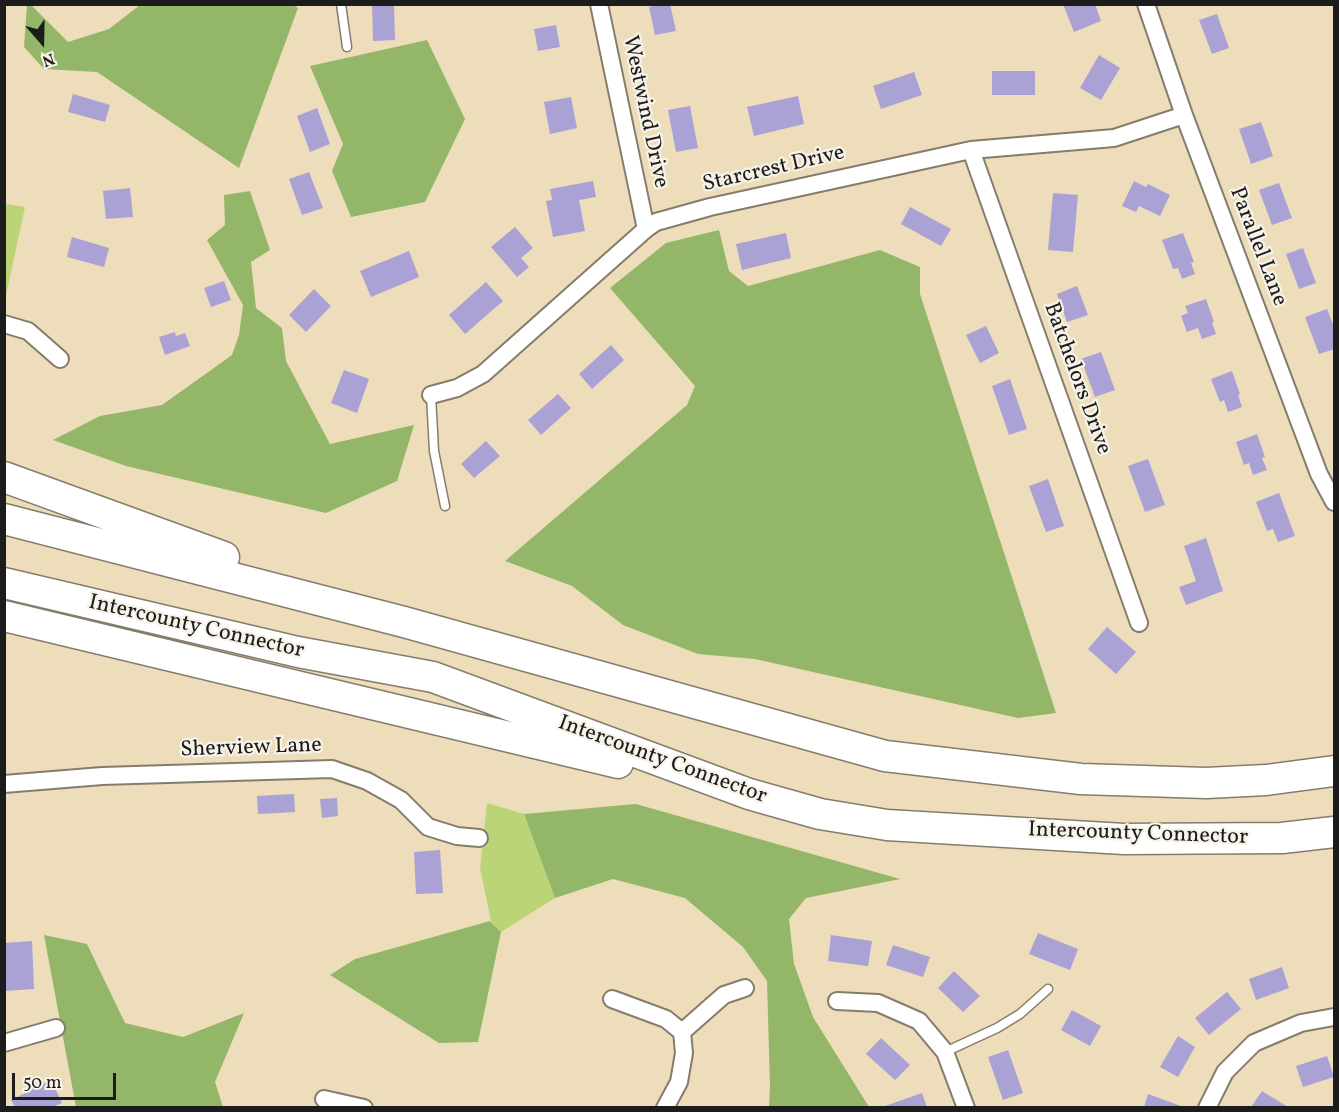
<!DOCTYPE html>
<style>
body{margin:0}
#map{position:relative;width:1339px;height:1112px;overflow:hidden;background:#edb;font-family:Vollkorn,serif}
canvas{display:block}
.frame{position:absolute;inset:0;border:6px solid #1c1c1c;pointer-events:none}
.north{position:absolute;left:12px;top:12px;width:60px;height:60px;-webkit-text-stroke:4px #f7f3e8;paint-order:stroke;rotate:160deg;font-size:16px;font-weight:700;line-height:24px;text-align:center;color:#1c1c1c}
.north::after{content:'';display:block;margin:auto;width:21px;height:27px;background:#1c1c1c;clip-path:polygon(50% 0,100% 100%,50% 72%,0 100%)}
.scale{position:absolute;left:12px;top:1073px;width:104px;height:27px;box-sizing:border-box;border:3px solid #1c1c1c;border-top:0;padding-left:8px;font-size:18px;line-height:21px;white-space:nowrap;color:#1c1c1c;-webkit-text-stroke:4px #f7f3e8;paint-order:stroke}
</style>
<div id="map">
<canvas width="1339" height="1112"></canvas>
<div class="frame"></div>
<div class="north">N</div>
<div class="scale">50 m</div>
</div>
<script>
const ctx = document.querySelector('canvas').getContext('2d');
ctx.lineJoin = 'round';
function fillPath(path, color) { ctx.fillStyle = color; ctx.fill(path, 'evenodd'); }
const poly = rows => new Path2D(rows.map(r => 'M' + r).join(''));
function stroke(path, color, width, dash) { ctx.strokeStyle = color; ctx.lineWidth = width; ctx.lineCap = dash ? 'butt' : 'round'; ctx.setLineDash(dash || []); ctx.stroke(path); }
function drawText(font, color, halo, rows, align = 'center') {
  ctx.font = font + ' Vollkorn,serif'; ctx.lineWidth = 4.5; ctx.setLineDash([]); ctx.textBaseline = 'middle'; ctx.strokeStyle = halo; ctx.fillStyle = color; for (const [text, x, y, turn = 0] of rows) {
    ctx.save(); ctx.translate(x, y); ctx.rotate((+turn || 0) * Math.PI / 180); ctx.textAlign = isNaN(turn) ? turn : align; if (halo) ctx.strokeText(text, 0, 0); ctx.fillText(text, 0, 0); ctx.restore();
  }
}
const green = poly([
 [5,204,25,207,5,300,4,204],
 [487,803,524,814,555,898,501,932,491,921,480,868]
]);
const forest = poly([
 [294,5,298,8,239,168,97,72,44,69,24,47,27,5,31,5,68,42,109,29,140,5],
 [427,40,465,119,425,202,351,217,332,171,343,144,310,66],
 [250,191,270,250,251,262,256,308,282,328,286,361,330,444,414,425,397,481,326,513,126,466,53,440,100,416,162,405,232,355,239,335,243,305,207,240,225,225,224,195],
 [719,230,729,271,748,286,880,250,920,267,920,294,1056,713,1018,718,755,659,698,654,623,625,572,586,505,561,687,405,695,386,610,288,666,243],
 [636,804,900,879,806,898,789,919,794,964,813,1017,869,1107,769,1107,770,1086,767,981,743,947,685,898,613,879,555,898,524,814],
 [490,921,501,932,478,1042,439,1043,330,975,355,959],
 [44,935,87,944,125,1023,183,1037,244,1013,215,1082,223,1107,76,1107]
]);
const building = poly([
 [372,4,394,4,395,40,373,41],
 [660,4,670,4,676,31,655,35,649,7],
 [1063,4,1095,4,1101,21,1074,32],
 [1217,14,1229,48,1212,54,1199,20],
 [556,25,560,47,538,51,534,29],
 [1099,55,1120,68,1101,100,1080,88],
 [992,71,1035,71,1035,95,992,95],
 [914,72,922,95,881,109,873,86],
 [73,94,110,105,105,122,68,112],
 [798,96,804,124,754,136,747,107],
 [571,97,577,128,550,134,544,102],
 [690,106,698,148,676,152,668,110],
 [317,108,330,144,310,152,297,116],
 [1261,122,1273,156,1251,164,1239,129],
 [309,172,323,208,302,215,289,179],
 [593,181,596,197,579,200,585,231,553,237,546,201,552,200,550,189],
 [1134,181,1146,187,1148,184,1170,195,1160,216,1139,206,1136,212,1122,206],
 [1279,183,1292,218,1272,225,1259,190],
 [130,188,133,217,106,219,103,191],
 [1053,193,1078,195,1073,252,1048,250],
 [910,207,951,229,941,246,901,224],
 [515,227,533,248,521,258,529,267,517,277,491,247],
 [786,233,791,258,742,270,736,244],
 [1183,233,1194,262,1191,263,1195,274,1182,279,1178,268,1173,269,1162,240],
 [72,237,109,248,104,267,67,257],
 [1303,248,1316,283,1299,289,1286,254],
 [409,251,419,277,371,297,360,271],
 [224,281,231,300,211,307,204,288],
 [486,282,503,301,465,334,449,315],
 [1077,286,1088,315,1067,322,1057,294],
 [314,289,331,306,306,332,289,315],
 [1206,299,1214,322,1212,323,1216,334,1202,339,1198,328,1187,332,1181,316,1188,313,1185,306],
 [1327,309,1335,329,1335,349,1319,354,1305,317],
 [986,326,999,353,980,363,966,335],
 [175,332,176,336,185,333,190,346,165,355,159,337],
 [611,345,624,360,592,389,579,374],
 [1101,352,1115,390,1095,397,1081,359],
 [344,370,369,379,357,413,331,403],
 [1232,371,1240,394,1238,395,1242,407,1228,412,1224,400,1220,402,1211,379],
 [1010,379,1027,429,1009,435,992,386],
 [558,394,571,408,541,435,528,420],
 [1257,434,1265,457,1262,458,1267,470,1253,475,1249,463,1244,465,1236,442],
 [486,441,500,456,474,478,461,464],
 [1148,459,1165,505,1145,512,1128,466],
 [1048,479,1064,526,1046,532,1029,486],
 [1279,493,1295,536,1278,542,1273,529,1267,531,1256,502],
 [1206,538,1223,591,1186,605,1179,587,1196,581,1184,546],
 [1107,627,1136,652,1116,674,1088,649],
 [294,794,295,812,258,814,257,796],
 [337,798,338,816,322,818,320,799],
 [440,850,443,893,416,894,414,852],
 [1038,933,1078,949,1070,970,1029,954],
 [831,935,872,941,868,966,828,961],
 [32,941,34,989,4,991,4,943],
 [893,945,930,957,923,977,886,965],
 [1282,967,1289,988,1256,1000,1249,979],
 [954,971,980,996,963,1012,938,988],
 [1227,992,1241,1009,1209,1035,1195,1018],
 [1072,1010,1101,1026,1090,1046,1061,1030],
 [1178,1036,1195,1047,1178,1077,1160,1067],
 [881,1038,910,1065,895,1080,866,1054],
 [1008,1050,1023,1093,1003,1100,988,1057],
 [1327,1056,1334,1077,1303,1087,1296,1066],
 [51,1080,62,1103,53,1107,15,1107,11,1100],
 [1262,1091,1288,1107,1251,1107],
 [922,1093,927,1107,885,1107,885,1106],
 [1148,1094,1181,1106,1181,1107,1144,1107]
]);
const lane = poly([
 [341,4,347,47],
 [431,395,434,451,445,506],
 [945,1052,997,1028,1020,1014,1048,989]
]);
const street = poly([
 [599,4,646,229],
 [1146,4,1184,115,1319,474,1334,502],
 [971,150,1139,623],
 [4,324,28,331,60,359],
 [431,395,457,388,483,374,646,229,656,222,710,207,971,150,1114,138,1184,115],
 [4,784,102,776,332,769,367,781,401,800,428,827,457,836,479,838],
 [612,999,666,1019,682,1032],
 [837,1001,878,1003,919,1021,945,1052,966,1108],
 [4,1043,56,1028],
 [324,1099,364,1108],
 [665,1108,679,1082,684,1053,682,1032,724,995,745,988],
 [1207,1108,1225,1072,1254,1043,1301,1023,1334,1017]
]);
const highway = poly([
 [4,477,224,557],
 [4,519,404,622,885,756,1081,779,1206,783,1266,780,1334,771],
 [4,583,298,652,433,677,749,794,820,814,887,825,1124,839,1282,838,1334,832],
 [4,616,618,763]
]);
const streetNames = [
 ["Westwind Drive",644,112,78],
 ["Starcrest Drive",774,170,-13],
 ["Parallel Lane",1257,247,69],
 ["Batchelors Drive",1076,379,70],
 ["Intercounty Connector",196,628,13],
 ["Sherview Lane",251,749,-2],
 ["Intercounty Connector",662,761,20],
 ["Intercounty Connector",1138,835,2]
];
fillPath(green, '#bbd478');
fillPath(forest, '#94b668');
fillPath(building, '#aaa1d5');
stroke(lane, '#857c6c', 11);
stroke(street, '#857c6c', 20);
stroke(highway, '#857c6c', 33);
stroke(lane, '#fff', 8);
stroke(street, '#fff', 16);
stroke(highway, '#fff', 30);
drawText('22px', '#1c1c1c', '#f7f3e8', streetNames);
</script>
